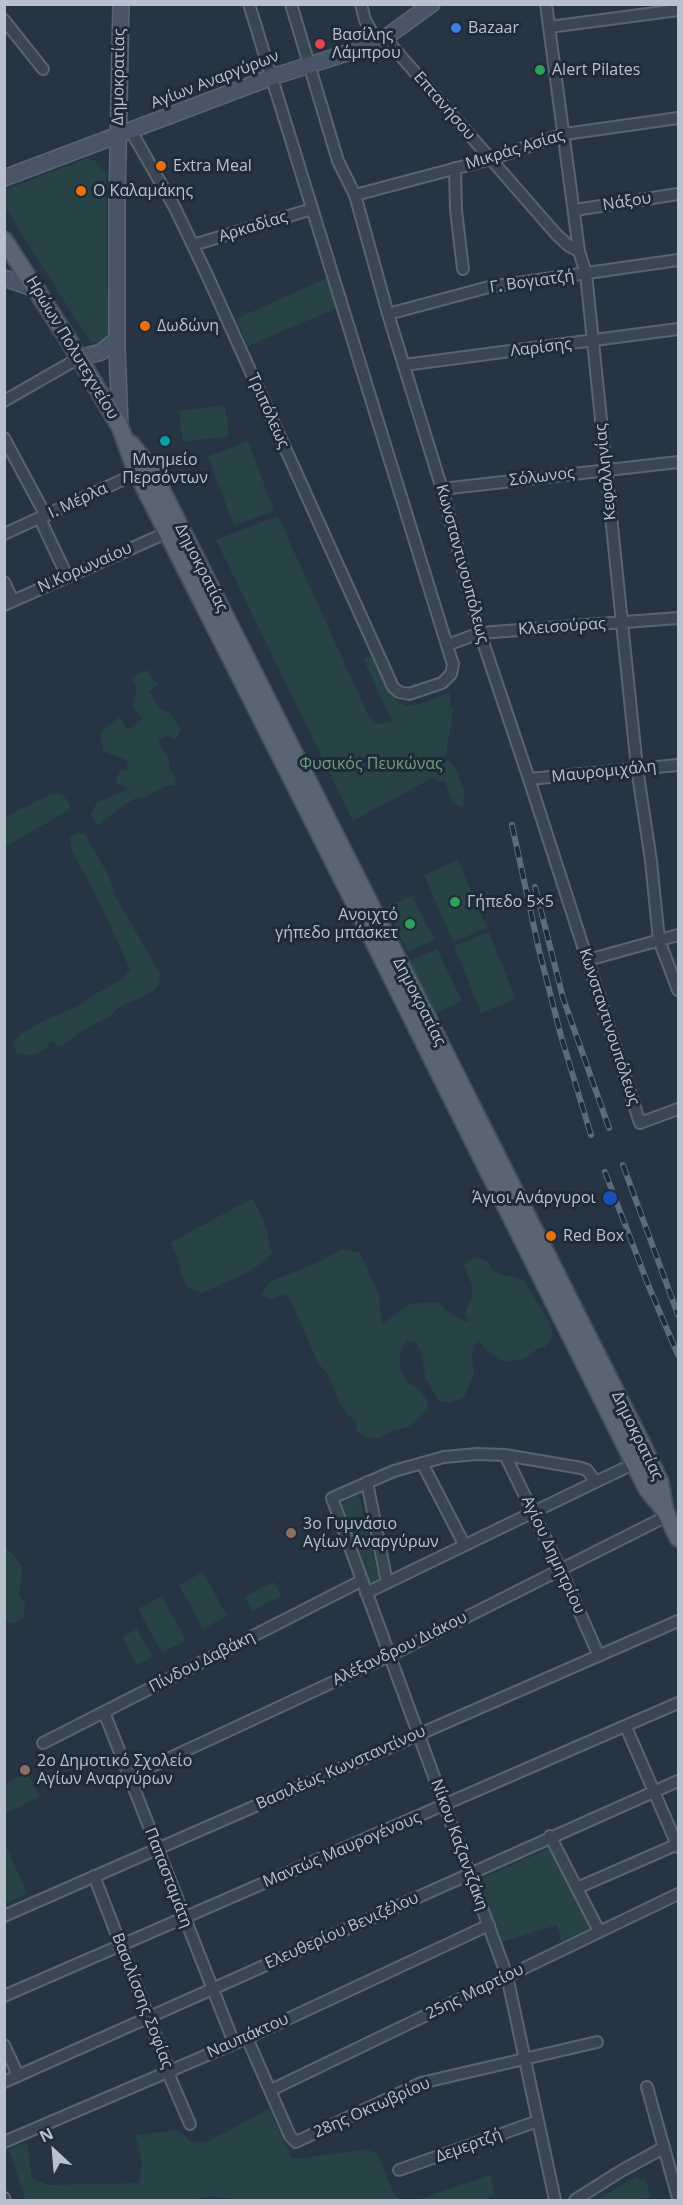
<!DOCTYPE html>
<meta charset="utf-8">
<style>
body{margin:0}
#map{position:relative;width:683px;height:2205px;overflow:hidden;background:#263444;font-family:"Open Sans",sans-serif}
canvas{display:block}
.frame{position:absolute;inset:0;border:6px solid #b8c1cd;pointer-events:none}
.north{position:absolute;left:24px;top:2121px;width:60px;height:60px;-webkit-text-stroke:4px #1f2b39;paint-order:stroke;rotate:334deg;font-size:16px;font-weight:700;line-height:24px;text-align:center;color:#b8c1cd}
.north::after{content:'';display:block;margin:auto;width:21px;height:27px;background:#b8c1cd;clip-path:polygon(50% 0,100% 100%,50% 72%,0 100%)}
</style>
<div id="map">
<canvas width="683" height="2205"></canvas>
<div class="frame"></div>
<div class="north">N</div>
</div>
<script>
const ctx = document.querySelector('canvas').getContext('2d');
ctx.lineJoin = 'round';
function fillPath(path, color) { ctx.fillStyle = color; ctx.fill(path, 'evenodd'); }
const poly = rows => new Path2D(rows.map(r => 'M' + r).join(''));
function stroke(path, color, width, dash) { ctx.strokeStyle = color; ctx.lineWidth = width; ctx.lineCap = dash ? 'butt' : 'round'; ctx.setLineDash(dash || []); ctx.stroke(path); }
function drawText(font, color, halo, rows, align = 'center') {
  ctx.font = font + ' "Open Sans",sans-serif'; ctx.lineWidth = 6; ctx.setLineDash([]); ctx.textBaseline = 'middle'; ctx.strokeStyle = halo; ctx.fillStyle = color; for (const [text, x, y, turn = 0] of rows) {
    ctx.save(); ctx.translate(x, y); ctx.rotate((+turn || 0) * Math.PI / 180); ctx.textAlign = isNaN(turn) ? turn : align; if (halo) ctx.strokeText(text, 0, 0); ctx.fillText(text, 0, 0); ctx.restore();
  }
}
const green = poly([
 [85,159,94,160,104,171,106,177,108,334,99,342,92,342,86,336,5,207,5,190],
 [327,278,337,308,248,346,236,319],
 [225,405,229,436,183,442,179,411],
 [248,441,274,511,234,526,208,456],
 [278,516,369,717,378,724,392,721,363,658,370,656,376,664,395,700,406,706,424,703,449,692,451,707,454,707,445,758,455,766,465,792,462,807,453,802,445,781,439,781,432,778,353,821,216,540],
 [147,670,153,680,160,684,149,691,162,711,169,712,181,730,175,739,167,736,158,740,169,760,169,767,176,778,175,785,166,786,146,797,136,798,121,807,98,826,90,813,98,802,127,790,116,782,120,770,128,772,127,760,103,751,100,732,120,717,127,729,134,727,142,719,132,706,137,688,131,678],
 [51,794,61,794,68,801,71,809,5,847,5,817],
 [79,833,85,834,110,878,115,896,160,973,159,987,146,995,119,1007,110,1016,81,1031,69,1041,59,1046,50,1041,46,1049,32,1055,17,1054,12,1042,21,1034,41,1022,81,1005,92,996,124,978,130,969,100,903,71,849,70,837],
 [458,860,487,928,453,942,424,875],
 [412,896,435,940,408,952,386,907],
 [489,932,516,999,481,1013,454,946],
 [437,949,462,1001,435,1013,410,961],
 [253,1198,268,1231,268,1243,272,1252,267,1260,244,1274,202,1293,188,1288,182,1276,178,1258,171,1244,175,1240],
 [343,1249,359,1252,367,1268,379,1295,382,1324,410,1304,437,1302,453,1315,469,1323,465,1314,472,1296,472,1286,464,1264,474,1257,487,1261,491,1269,501,1275,516,1277,524,1281,550,1323,553,1336,545,1347,537,1349,526,1358,510,1362,500,1360,487,1351,480,1342,474,1345,472,1358,474,1374,464,1397,450,1403,439,1401,425,1377,422,1354,416,1342,406,1340,399,1358,402,1372,407,1382,418,1389,427,1400,428,1410,408,1427,392,1431,378,1438,367,1437,357,1432,356,1422,346,1413,337,1398,329,1376,318,1363,291,1301,284,1294,272,1299,261,1296,269,1282,317,1263],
 [359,1494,379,1579,368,1583,339,1505],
 [4,1545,23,1567,19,1594,25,1604,24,1618,13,1624,5,1621],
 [203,1572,227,1616,203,1629,179,1585],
 [274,1582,281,1596,252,1611,245,1596],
 [162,1596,186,1640,162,1653,138,1609],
 [137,1629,152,1657,137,1665,122,1637],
 [28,1773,39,1797,5,1814,5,1784],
 [7,1847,27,1894,5,1903,4,1848],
 [552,1847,594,1928,562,1944,557,1925,502,1942,480,1879],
 [269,2109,292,2158,305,2158,366,2149,377,2154,396,2197,402,2200,238,2200,213,2196,194,2200,25,2200,9,2149,27,2142,32,2178,48,2185,139,2183,142,2161,135,2135,177,2130,185,2135,190,2142,209,2141],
 [490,2175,495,2195,488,2197,489,2200,418,2200],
 [635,2177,640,2180,646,2181,651,2197,638,2200,596,2200]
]);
const minor = poly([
 [291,4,338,161,355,195,388,314,442,489,480,633,529,779,640,1123,678,1109],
 [361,4,365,20,378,43],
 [546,4,579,251,586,274,637,768,651,861,659,940,678,990],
 [4,20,43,69],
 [549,27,678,10],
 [385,38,557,235,569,246,579,251],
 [131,131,175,208,207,275,393,687,399,692,409,694,442,683,451,674,453,664,450,655,249,4],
 [455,168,456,210,463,269],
 [355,195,491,159,565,134,678,118],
 [575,210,678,194],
 [193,245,312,209],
 [388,314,489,287,678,260],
 [404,365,678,329],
 [4,401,79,358],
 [4,438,46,516],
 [442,489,678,462],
 [40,519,67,576],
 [4,534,142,471],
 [4,582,13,601],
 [4,605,166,533],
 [447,645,480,633,678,618],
 [529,779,678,765],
 [588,960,678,935],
 [505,1455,561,1570,599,1656],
 [422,1463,464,1544],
 [367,1482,387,1583],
 [366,1593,635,1463],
 [104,1712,234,2043],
 [626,1727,678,1847],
 [43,1743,361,1581],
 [129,1777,389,1656,667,1516],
 [550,1836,599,1931],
 [94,1876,169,2070,171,2080,190,2124],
 [577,1888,678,1844],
 [4,1916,678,1621],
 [4,1996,678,1703],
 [247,2038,290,2136,296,2142,421,2083,597,2042],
 [4,2045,18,2075],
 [4,2082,678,1781],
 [647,2087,678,2198],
 [271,2090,678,1894],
 [4,2142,247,2038,489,1925],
 [399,2170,538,2121],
 [4,2198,5,2200],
 [555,2200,507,1976,332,1498,394,1471,444,1457,477,1454,505,1455,581,1468,587,1470,595,1481],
 [575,2200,621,2171,663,2148]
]);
const secondary = poly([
 [4,178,272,77,378,43,432,4],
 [4,278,38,290],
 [79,358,101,352,117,339],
 [120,427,117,347,117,204,121,4]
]);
const primary = poly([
 [4,240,69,341,120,427,137,473,355,904,647,1489,665,1511,678,1538],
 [131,444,150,467,643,1446,660,1482,665,1511]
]);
const rail = poly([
 [512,825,539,950,561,1036,591,1135],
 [535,887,563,998,609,1128],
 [623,1165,678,1315],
 [605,1172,649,1287,678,1355]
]);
const markers = [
 [456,28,6,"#3f7fe0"],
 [320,44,6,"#e0444e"],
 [540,70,6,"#2e9e5b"],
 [161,166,6,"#e8710a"],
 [81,191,6,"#e8710a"],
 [145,326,6,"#e8710a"],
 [165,441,6,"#0f9aa8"],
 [455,902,6,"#2e9e5b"],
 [410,924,6,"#2e9e5b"],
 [610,1198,8,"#1a4fb4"],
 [551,1236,6,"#e8710a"],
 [291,1533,6,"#8d6e63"],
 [25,1770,6,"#8d6e63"]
];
const poiNames = [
 ["Bazaar",468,28],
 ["Βασίλης",332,35],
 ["Λάμπρου",332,53],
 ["Alert Pilates",552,70],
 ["Extra Meal",173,166],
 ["Ο Καλαμάκης",93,191],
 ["Δωδώνη",157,326],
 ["Μνημείο",165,460,"center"],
 ["Περσόντων",165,478,"center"],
 ["Γήπεδο 5×5",467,902],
 ["Ανοιχτό",398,915,"right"],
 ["γήπεδο μπάσκετ",398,933,"right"],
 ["Άγιοι Ανάργυροι",596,1198,"right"],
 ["Red Box",563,1236],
 ["3ο Γυμνάσιο",303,1524],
 ["Αγίων Αναργύρων",303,1542],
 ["2ο Δημοτικό Σχολείο",37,1761],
 ["Αγίων Αναργύρων",37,1779]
];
const streetNames = [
 ["Δημοκρατίας",119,77,-89],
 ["Αγίων Αναργύρων",215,80,-21],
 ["Επτανήσου",444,106,49],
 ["Μικράς Ασίας",515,150,-17],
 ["Νάξου",627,202,-9],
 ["Αρκαδίας",253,227,-17],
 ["Γ. Βογιατζή",532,282,-8],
 ["Ηρώων Πολυτεχνείου",72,348,59],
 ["Λαρίσης",541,348,-7],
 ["Τριπόλεως",268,411,66],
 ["Κεφαλληνίας",606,472,-96],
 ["Σόλωνος",542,477,-7],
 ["Ι. Μέρλα",78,501,-25],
 ["Κωνσταντινουπόλεως",462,564,75],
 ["Ν.Κορωναίου",85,568,-24],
 ["Δημοκρατίας",201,568,63],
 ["Κλεισούρας",562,627,-4],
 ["Μαυρομιχάλη",604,772,-6],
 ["Δημοκρατίας",419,1002,63],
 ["Κωνσταντινουπόλεως",609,1027,72],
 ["Δημοκρατίας",637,1436,64],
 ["Αγίου Δημητρίου",553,1555,65],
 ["Αλέξανδρου Διάκου",400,1649,-26],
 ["Πίνδου Δαβάκη",202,1662,-27],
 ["Βασιλέως Κωνσταντίνου",341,1768,-24],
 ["Νίκου Καζαντζάκη",459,1845,70],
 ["Μαντώς Μαυρογένους",342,1850,-23],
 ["Παπασταμάτη",168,1878,69],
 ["Ελευθερίου Βενιζέλου",342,1931,-24],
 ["25ης Μαρτίου",475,1992,-26],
 ["Βασιλίσσης Σοφίας",142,2001,69],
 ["Ναυπάκτου",248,2036,-24],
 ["28ης Οκτωβρίου",372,2108,-24],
 ["Δεμερτζή",469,2146,-20]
];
const parkNames = [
 ["Φυσικός Πευκώνας",371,764]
];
fillPath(green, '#284345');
stroke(minor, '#596471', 14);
stroke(secondary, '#596471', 18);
stroke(primary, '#444f5d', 20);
stroke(minor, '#3b4653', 10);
stroke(secondary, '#495567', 15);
stroke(primary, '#596573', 16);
stroke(rail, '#5d6a7a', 6);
stroke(rail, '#1f2b39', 4, [11]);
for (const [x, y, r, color] of markers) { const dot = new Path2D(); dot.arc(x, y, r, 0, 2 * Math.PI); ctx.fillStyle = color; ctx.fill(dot); stroke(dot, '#1f2b39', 2); }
drawText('16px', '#b8c1cd', '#1f2b39', poiNames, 'left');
drawText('16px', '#b8c1cd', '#1f2b39', streetNames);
drawText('16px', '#6f9f78', '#1f2b39', parkNames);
</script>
